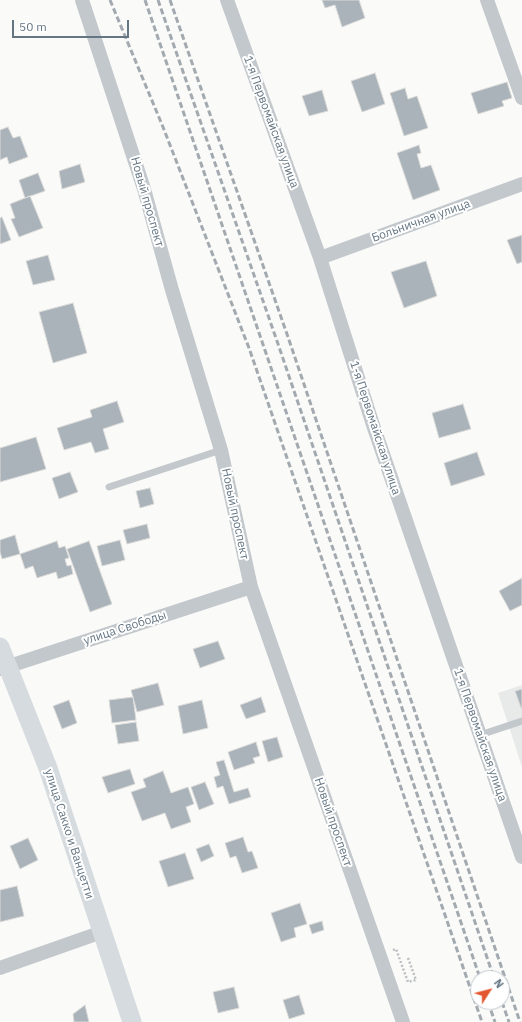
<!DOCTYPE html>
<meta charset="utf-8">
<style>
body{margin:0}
#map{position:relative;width:522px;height:1022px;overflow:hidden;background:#fafaf8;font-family:"IBM Plex Sans",sans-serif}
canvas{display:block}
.north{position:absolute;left:470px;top:970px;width:40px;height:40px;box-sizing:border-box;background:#fff;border:1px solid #c1c8cd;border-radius:50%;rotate:54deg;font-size:11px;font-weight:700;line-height:16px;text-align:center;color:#657683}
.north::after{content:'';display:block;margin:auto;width:14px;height:18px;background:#e4572e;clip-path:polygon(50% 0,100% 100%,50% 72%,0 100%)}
.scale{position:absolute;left:12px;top:20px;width:117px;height:18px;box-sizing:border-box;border:2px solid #657683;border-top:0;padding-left:5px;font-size:12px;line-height:14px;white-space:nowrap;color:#657683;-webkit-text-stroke:3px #fff;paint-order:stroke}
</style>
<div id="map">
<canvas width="522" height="1022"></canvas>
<div class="north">N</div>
<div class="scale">50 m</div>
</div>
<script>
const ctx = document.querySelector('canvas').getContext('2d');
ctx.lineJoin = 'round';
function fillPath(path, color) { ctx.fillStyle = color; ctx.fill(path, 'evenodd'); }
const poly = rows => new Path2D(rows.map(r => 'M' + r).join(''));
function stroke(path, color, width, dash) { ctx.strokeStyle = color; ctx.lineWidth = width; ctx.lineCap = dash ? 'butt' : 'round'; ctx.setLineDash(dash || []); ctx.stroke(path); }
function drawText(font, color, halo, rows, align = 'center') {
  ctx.font = font + ' "IBM Plex Sans",sans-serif'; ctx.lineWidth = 4; ctx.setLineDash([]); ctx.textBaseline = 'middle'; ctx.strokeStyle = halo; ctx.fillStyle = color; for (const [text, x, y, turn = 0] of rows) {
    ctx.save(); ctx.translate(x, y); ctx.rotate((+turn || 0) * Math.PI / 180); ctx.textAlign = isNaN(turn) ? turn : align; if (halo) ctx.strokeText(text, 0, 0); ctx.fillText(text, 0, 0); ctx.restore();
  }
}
const built = poly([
 [522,685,522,767,498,693]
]);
const building = poly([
 [322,0,359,0,365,18,342,27,335,5,325,8,322,0],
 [375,73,385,104,362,112,351,81,375,73],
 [507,82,512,98,502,101,504,106,478,114,471,93,507,82],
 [405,88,408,99,417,96,428,128,404,136,390,93,405,88],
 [322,90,328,111,309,116,302,96,322,90],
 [8,127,13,138,20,136,28,157,9,164,7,157,0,160,0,130,8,127],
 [419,145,421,153,417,154,421,168,431,165,440,190,413,200,397,153,419,145],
 [80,164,85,182,62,189,59,171,80,164],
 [38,173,45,191,25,198,19,180,38,173],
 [30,196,43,228,19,237,11,219,15,218,10,204,30,196],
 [2,217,11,240,0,244,0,218,2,217],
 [522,235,522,262,517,264,507,240,522,235],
 [48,255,55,280,33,285,26,261,48,255],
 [426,261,437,296,404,308,391,272,426,261],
 [73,303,87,353,53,363,39,312,73,303],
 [117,401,124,422,103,429,109,449,95,453,91,442,64,450,57,428,92,417,90,410,117,401],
 [463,404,471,429,439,438,432,413,463,404],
 [36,437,46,469,0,482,0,448,36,437],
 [477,452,485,475,451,486,444,463,477,452],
 [70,472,78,492,59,499,52,478,70,472],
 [150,488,154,504,140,508,136,491,150,488],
 [147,524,150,538,127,544,123,530,147,524],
 [15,535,20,554,2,559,0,552,0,540,15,535],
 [120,540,125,560,102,566,97,546,120,540],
 [57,541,59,548,65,546,69,558,65,559,67,566,71,565,73,574,58,579,56,572,37,578,33,566,25,569,20,554,57,541],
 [89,541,112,604,90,612,67,549,89,541],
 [522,578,522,605,510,611,499,591,522,578],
 [218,641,225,659,200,668,193,649,218,641],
 [158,683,164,705,137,712,131,690,158,683],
 [522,689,522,708,521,708,515,691,522,689],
 [133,697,136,720,112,723,109,700,133,697],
 [261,697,266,712,246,719,240,705,261,697],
 [69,700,77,723,62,729,53,706,69,700],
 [202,700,208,728,183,734,178,706,202,700],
 [136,722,139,741,118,744,115,725,136,722],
 [277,737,283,757,268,762,262,741,277,737],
 [256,742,260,756,253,758,255,763,234,770,228,752,256,742],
 [224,760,234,792,248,788,251,797,229,804,223,786,217,788,214,777,220,775,216,762,224,760],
 [130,769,135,784,108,793,102,777,130,769],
 [163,771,171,793,188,787,194,804,186,807,191,822,171,829,165,813,142,821,131,792,146,787,143,779,163,771],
 [205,782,214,804,199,810,191,787,205,782],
 [243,837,248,852,252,851,258,868,242,873,236,856,230,858,225,843,243,837],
 [28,838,38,860,20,869,10,846,28,838],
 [209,844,214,856,201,862,196,849,209,844],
 [185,853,194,879,168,887,159,861,185,853],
 [17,886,24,916,0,922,0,890,17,886],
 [300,903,307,924,294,928,296,937,281,942,271,913,300,903],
 [322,921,324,930,312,934,309,925,322,921],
 [234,987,239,1008,218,1013,213,992,234,987],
 [299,995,305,1014,289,1019,283,1000,299,995],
 [85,1005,89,1022,74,1022,73,1014,85,1005]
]);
const path = poly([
 [393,950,396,949,408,982,416,980,408,958]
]);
const lane = poly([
 [109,487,221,450],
 [480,735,522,721]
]);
const street = poly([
 [82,0,144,189,172,290,221,450,251,587,403,1022],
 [227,0,320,258,373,425,522,857],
 [487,0,522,98],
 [320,258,522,184],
 [0,669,251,587],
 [0,968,102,932]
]);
const secondary = poly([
 [0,647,48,768,132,1022]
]);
const rail = poly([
 [110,0,163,127,249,348,482,1022],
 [145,0,480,978],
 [158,0,277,341,494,978],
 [170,0,288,337,520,1022],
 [488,1002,495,1022],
 [502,1002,509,1022]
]);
const streetNames = [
 ["1-я Первомайская улица",271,122,70],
 ["Новый проспект",147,202,74],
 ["Больничная улица",421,221,-20],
 ["1-я Первомайская улица",375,428,72],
 ["Новый проспект",235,514,78],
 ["улица Свободы",125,628,-18],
 ["1-я Первомайская улица",480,735,71],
 ["Новый проспект",333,822,71],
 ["улица Сакко и Ванцетти",69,834,72]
];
fillPath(built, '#e8e9e9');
fillPath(building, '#aab3b9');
stroke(building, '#dcdcda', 1);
stroke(path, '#bbbfc2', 2.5, [2, 2]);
stroke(lane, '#c3c8cc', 7);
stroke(street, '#c3c8cc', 14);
stroke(secondary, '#d6dbdf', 19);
stroke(rail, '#a2aab0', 3, [6, 3]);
drawText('12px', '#657683', '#fff', streetNames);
</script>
